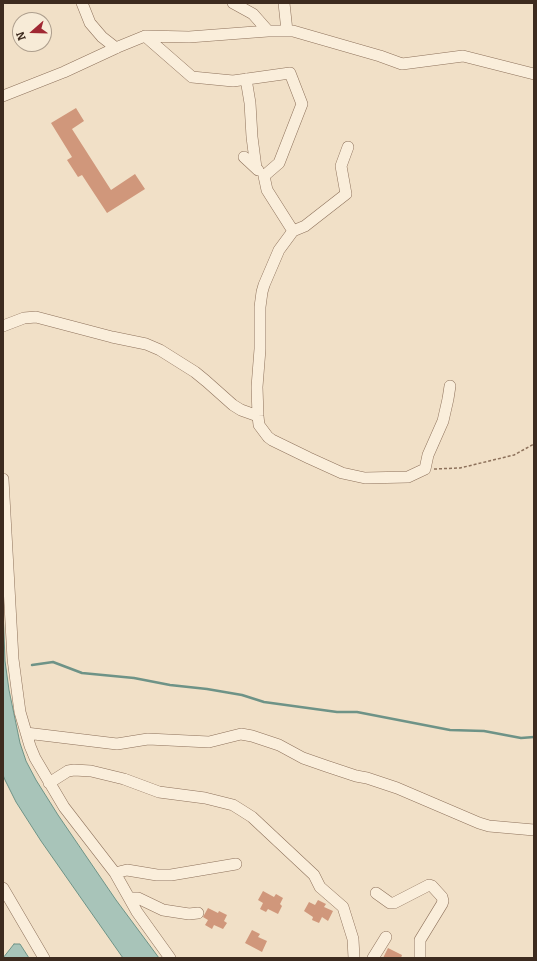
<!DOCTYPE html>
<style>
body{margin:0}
#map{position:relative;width:537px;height:961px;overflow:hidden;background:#f1e0c7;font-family:Bitter,serif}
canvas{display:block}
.frame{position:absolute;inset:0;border:4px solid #3d2b1f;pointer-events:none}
.north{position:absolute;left:12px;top:12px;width:40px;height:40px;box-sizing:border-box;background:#f7ebd7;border:1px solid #ad9e8d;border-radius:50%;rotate:250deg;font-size:11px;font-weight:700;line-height:16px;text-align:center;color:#3d2b1f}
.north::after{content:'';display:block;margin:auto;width:14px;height:18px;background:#a02833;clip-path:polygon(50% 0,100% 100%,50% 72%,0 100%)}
</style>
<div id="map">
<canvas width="537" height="961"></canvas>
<div class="frame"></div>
<div class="north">N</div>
</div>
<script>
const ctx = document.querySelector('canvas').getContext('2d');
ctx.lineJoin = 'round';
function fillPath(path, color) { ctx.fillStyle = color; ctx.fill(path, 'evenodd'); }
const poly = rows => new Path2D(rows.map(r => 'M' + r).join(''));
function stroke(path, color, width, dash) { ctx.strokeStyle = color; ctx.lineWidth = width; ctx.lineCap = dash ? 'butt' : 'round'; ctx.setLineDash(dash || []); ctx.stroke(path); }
const water = poly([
 [3,608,5,661,9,690,20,743,26,761,36,780,58,815,116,900,159,958,123,958,41,841,16,802,5,780,3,775,3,608],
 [14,944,20,944,29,958,3,958,14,944]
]);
const stream = poly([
 [32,665,53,662,82,673,134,678,170,685,207,689,242,695,264,702,337,712,357,712,450,730,484,731,521,738,534,737]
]);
const building = poly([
 [76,108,84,121,72,129,111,190,135,174,145,189,107,213,82,175,78,177,67,160,72,157,51,123],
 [263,891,274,897,276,894,283,898,280,904,282,906,278,914,268,909,266,912,260,909,263,903,258,900],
 [318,900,326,904,324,907,333,911,328,921,322,917,319,923,312,920,313,917,304,911,309,902,315,905],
 [208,908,218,913,219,911,227,915,224,921,227,923,223,929,214,925,212,929,205,925,208,920,203,917],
 [252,930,260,934,258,937,267,941,262,952,245,943],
 [388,948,402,955,401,958,383,958]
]);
const path = poly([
 [434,469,460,468,514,455,534,444]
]);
const minor = poly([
 [82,3,90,23,102,37,116,48],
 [233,3,253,14,268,31],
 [284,3,287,31],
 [145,36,192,77,233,81,290,73,302,104,279,163,264,176,267,190,293,231],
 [246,79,250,103,252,137,256,168],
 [3,96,64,72,118,47,145,36,189,37,268,31,293,31,380,56,402,64,463,56,534,74],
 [348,147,341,166,346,194,305,226,293,231,279,250,264,285,262,292,260,307,260,349,257,387,258,416,259,425,268,437,272,440,309,458,342,473,365,478,408,477,425,469,428,455,443,421,448,399,450,386],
 [244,157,258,170],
 [3,326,24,318,36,317,112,337,146,344,160,350,195,372,206,381,233,405,241,410,258,416],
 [3,479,13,659,20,712,30,746,35,758,64,807,115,873,137,912,170,958],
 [26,733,117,744,148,739,209,742,241,734,252,736,279,745,303,758,326,766,356,776,367,778,397,788,479,823,489,826,534,830],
 [49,783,68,771,74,770,91,771,124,779,159,792,205,798,233,805,241,810,252,817,314,875,320,887,343,907,353,939,354,958],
 [115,873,127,870,157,875,171,875,236,864],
 [3,888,44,958],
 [376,893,390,903,394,903,429,885,432,886,442,897,443,901,442,904,420,940,420,958],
 [129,898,138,898,163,910,189,914,198,913],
 [373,958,386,937]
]);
fillPath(water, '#a8c4b9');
stroke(water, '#6e9387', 1);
stroke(stream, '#6e9387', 2.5);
fillPath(building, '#d0977b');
stroke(minor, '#8d715b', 12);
stroke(path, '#8d715b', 1.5, [3, 2]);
stroke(minor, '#faeedb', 11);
</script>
